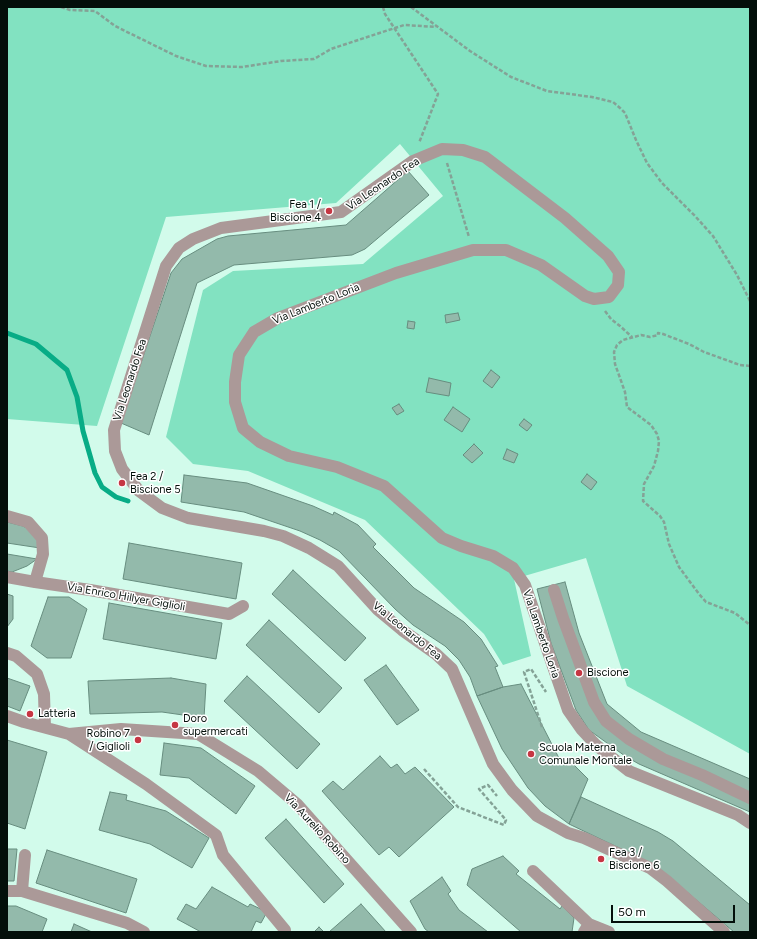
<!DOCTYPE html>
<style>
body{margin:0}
#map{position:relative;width:757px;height:939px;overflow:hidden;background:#d2fbeb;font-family:Figtree,sans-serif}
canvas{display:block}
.frame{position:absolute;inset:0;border:8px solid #030f0a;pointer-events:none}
.scale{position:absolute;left:611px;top:905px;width:124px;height:18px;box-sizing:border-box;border:2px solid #030f0a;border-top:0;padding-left:5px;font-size:12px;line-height:14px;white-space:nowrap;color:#030f0a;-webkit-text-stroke:3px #fff;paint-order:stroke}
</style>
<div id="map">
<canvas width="757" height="939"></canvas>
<div class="frame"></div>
<div class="scale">50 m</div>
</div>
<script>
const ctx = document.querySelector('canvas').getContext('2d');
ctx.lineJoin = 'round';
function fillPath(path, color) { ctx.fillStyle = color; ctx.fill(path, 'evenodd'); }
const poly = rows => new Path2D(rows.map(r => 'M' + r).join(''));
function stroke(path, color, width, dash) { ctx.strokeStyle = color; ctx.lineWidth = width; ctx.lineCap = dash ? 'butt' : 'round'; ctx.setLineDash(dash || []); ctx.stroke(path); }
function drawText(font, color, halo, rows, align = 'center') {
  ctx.font = font + ' Figtree,sans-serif'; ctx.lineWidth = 3; ctx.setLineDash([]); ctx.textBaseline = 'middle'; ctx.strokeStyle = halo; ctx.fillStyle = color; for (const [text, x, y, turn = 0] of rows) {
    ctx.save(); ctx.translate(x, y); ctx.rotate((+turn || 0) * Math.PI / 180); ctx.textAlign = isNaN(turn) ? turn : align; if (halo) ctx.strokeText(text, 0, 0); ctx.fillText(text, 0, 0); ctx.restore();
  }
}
const green = poly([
 [7,7,750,7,750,754,627,686,586,558,514,579,531,656,503,665,484,634,365,520,248,471,193,464,166,437,203,290,233,271,363,264,443,196,400,144,336,203,166,217,97,426,7,419]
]);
const stream = poly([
 [7,333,36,344,67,370,77,397,83,431,95,473,102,487,116,497,128,501]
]);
const building = poly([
 [408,171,429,195,365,249,352,255,234,265,197,283,149,435,121,423,171,273,182,259,217,239,228,236,346,225,408,171],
 [458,313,460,320,446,323,445,315,458,313],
 [408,321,415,322,414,329,407,328,408,321],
 [491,370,500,377,492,388,483,381,491,370],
 [429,378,451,383,449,396,426,392,429,378],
 [399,404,404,411,397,415,392,408,399,404],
 [453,407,470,419,462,432,444,420,453,407],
 [524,419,532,425,527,431,519,425,524,419],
 [474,444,483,453,472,463,463,455,474,444],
 [507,449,518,454,514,463,503,459,507,449],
 [587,474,597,482,591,490,581,482,587,474],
 [184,475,247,483,313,506,333,515,334,512,358,525,376,544,373,547,414,588,464,622,481,639,498,666,495,667,503,687,477,696,470,677,459,660,445,646,413,625,395,609,339,551,320,540,300,531,244,512,181,502,184,475],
 [7,522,23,526,35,533,40,548,7,543,7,522],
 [129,543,242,563,236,599,123,579,129,543],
 [7,554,37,559,27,566,12,572,7,571,7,554],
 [293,570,366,638,345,661,272,594,293,570],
 [565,582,579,633,607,704,641,732,750,779,750,812,639,764,625,756,589,730,576,710,551,643,537,589,565,582],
 [7,594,13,596,13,619,7,627,7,594],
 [48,597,69,597,87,609,71,658,47,658,31,646,48,597],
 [109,603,222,623,216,659,103,639,109,603],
 [269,620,342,688,319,713,246,645,269,620],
 [386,665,419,710,397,725,364,680,386,665],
 [247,676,320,744,297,769,224,701,247,676],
 [7,678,30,686,20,711,7,706,7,678],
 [171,678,206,684,204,718,162,712,90,714,88,681,171,678],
 [521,684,562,764,568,759,588,779,569,824,545,806,528,788,502,749,477,696,503,687,521,684],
 [7,740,47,752,25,829,7,823,7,740],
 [164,743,201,748,255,786,236,814,189,778,160,775,164,743],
 [380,756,391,768,397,764,405,774,415,767,454,807,399,857,389,847,379,855,322,791,333,781,343,790,380,756],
 [110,792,127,795,126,800,166,811,209,838,192,868,150,844,99,830,110,792],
 [581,797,658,832,673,841,750,905,750,932,734,932,655,865,569,824,581,797],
 [286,819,344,884,324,903,265,838,286,819],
 [7,849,17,849,14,881,7,881,7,849],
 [47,850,137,879,126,913,36,883,47,850],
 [503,856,519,871,516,874,560,909,562,906,574,918,572,932,521,932,467,885,472,869,503,856],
 [442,877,451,891,448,894,459,910,488,932,429,932,425,929,410,901,442,877],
 [212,887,248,907,250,904,267,912,261,923,256,921,251,932,201,932,177,919,186,904,196,909,212,887],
 [361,904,386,932,329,932,361,904],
 [7,906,16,906,47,919,42,932,7,932,7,906],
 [74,924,92,932,71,932,74,924],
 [319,927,324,932,314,932,319,927]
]);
const path = poly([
 [61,7,70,10,95,11,115,26,176,56,206,66,242,67,281,61,314,59,331,49,404,25,436,27],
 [383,7,385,14,438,94,419,143],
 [411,7,470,51,511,77,547,91,592,97,613,102,620,108,625,113,636,140,647,163,662,183,695,216,713,236,737,275,750,301],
 [447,163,469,237],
 [605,311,611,319,620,326,632,337],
 [750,366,740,365,704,352,689,344,663,334,658,333,658,335,650,337,641,335,623,340,617,345,614,352,615,364,625,392,627,407,651,425,657,434,659,441,658,451,654,466,644,484,643,501,660,516,664,522,669,544,679,567,699,594,706,602,735,613,750,625],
 [542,727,524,672,531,669,546,692],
 [424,769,458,807,504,825,506,820,479,789,488,785,497,796]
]);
const street = poly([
 [7,516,28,522,42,538,43,554,35,582],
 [7,577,35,582,90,590,229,614,243,606],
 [554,590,563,618,594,702,606,721,629,739,663,759,702,775,750,798],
 [7,653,16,656,37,674,44,694,45,727],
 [7,716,24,722,69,734,121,729,198,734,258,771,297,804,411,932],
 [69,734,146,784,216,835,223,855,285,930],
 [533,871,589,924,584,932],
 [7,891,22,891,127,923,144,932],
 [22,891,25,855],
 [589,924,609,932],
 [724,932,667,881,650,868,584,838,568,833,537,816,512,790,493,764,452,669,436,654,402,630,378,610,338,566,309,548,283,536,264,531,188,518,162,508,139,491,122,469,115,451,114,430,166,266,179,248,193,239,221,228,341,212,413,161,442,149,463,150,485,157,565,218,608,256,619,272,618,285,609,297,594,299,585,296,541,265,506,250,473,250,396,273,278,318,254,332,239,355,235,382,235,402,243,428,260,442,289,456,337,467,384,486,442,538,461,546,493,556,513,568,525,585,568,710,582,730,596,745,629,771,738,815,750,823]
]);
const markers = [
 [329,211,4,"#c63643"],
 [122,483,4,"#c63643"],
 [579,673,4,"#c63643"],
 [30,714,4,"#c63643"],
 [175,725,4,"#c63643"],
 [138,740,4,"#c63643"],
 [531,754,4,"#c63643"],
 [601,859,4,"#c63643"]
];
const streetNames = [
 ["Via Leonardo Fea",383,184,-34],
 ["Via Lamberto Loria",316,304,-22],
 ["Via Leonardo Fea",130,380,-72],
 ["Via Enrico Hillyer Giglioli",126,597,10],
 ["Via Leonardo Fea",407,631,39],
 ["Via Lamberto Loria",541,634,71],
 ["Via Aurelio Robino",317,829,47]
];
const poiNames = [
 ["Fea 1 /",321,205,"right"],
 ["Biscione 4",321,218,"right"],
 ["Fea 2 /",130,477],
 ["Biscione 5",130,490],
 ["Biscione",587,673],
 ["Latteria",38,714],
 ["Doro",183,719],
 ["supermercati",183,732],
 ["Robino 7",130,734,"right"],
 ["/ Giglioli",130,747,"right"],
 ["Scuola Materna",539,748],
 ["Comunale Montale",539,761],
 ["Fea 3 /",609,853],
 ["Biscione 6",609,866]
];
fillPath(green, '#82e2c1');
stroke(stream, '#08ac86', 5);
fillPath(building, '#93baab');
stroke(building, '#678d7f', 1);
stroke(path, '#84a296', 2.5, [4, 2]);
stroke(street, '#ab9998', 12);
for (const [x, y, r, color] of markers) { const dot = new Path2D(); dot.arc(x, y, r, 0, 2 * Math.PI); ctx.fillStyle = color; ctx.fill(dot); stroke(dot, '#fff', 1.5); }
drawText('11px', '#030f0a', '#fff', streetNames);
drawText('11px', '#030f0a', '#fff', poiNames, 'left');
</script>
